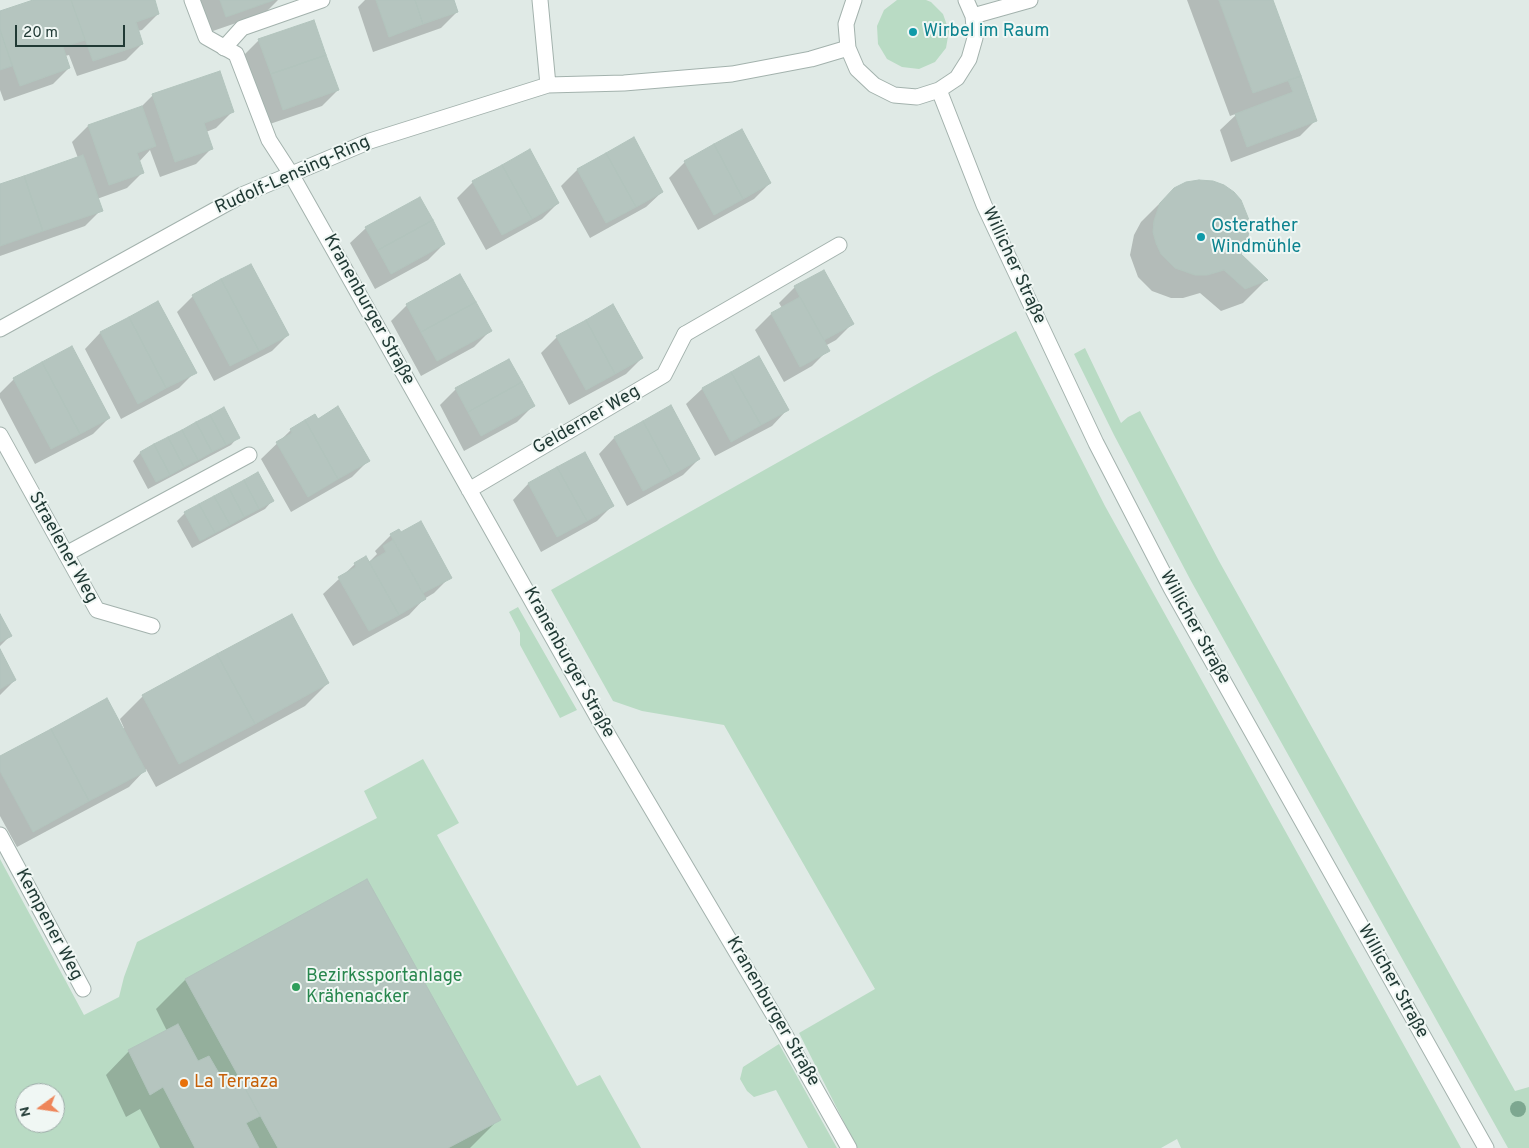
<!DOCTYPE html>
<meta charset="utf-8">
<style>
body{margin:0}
#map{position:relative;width:1529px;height:1148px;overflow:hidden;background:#e0eae6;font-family:Overpass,sans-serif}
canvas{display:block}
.north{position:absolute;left:15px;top:1083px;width:50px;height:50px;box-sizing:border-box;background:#f0f7f4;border:1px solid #9daba8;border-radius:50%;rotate:256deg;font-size:14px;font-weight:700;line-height:20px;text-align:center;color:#213a35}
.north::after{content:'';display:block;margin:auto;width:18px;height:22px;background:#ee865a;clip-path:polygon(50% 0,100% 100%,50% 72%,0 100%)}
.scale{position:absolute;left:15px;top:25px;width:110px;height:22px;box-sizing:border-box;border:2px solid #213a35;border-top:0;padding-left:6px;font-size:15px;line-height:18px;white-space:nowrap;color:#213a35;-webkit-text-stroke:4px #f0f7f4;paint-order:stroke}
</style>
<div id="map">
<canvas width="1529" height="1148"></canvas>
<div class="north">N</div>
<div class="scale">20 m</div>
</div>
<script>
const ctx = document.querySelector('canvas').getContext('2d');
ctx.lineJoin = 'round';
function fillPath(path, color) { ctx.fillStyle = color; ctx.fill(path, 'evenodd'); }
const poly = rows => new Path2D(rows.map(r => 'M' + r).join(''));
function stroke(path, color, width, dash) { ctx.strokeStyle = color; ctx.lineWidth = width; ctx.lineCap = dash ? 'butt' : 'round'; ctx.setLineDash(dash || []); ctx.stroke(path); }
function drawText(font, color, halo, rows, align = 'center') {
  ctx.font = font + ' Overpass,sans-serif'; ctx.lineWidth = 4; ctx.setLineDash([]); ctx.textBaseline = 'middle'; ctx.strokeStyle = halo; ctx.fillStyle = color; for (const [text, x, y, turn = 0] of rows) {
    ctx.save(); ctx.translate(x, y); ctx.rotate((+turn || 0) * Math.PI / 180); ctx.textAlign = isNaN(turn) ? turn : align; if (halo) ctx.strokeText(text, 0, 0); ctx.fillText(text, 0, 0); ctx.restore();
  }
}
const green = poly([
 [897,0,926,0,931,2,943,14,949,31,946,48,935,62,919,69,902,67,887,59,878,44,877,26,884,10],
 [1016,331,1105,506,1461,1148,1181,1148,1177,1139,1161,1148,857,1148,799,1033,875,989,724,725,642,711,613,701,551,590,935,374],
 [1085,348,1121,423,1128,417,1140,411,1219,561,1515,1091,1529,1087,1529,1148,1508,1148,1191,581,1114,435,1074,354],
 [518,607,577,710,560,718,520,645,520,633,509,612],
 [423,759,459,823,437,835,577,1086,600,1075,641,1148,0,1148,0,859,84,1015,119,997,124,977,137,942,377,818,364,791],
 [25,1093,55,1093,55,1123,25,1123],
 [779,1044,837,1148,808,1148,776,1090,754,1097,747,1091,740,1079,743,1067]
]);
const shadow = poly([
 [36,0,153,0,158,14,142,30,137,31,142,44,126,60,77,76,69,55,65,56,69,68,53,84,4,101,0,90,0,13],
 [199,0,278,0,265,13,210,32],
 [365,0,453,0,457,12,441,28,373,52,358,7],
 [1187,0,1271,0,1316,120,1300,136,1231,162,1220,130,1238,113,1230,116],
 [259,40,338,90,322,106,267,125,243,56],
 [153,95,232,112,216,128,206,132,212,148,196,164,160,177,150,150,139,162,143,172,127,188,97,199,101,210,85,226,0,256,0,186,78,158,72,142,88,126,141,107],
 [634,139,662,192,646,207,590,238,561,186,577,170],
 [685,162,770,183,754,199,698,230,669,178],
 [473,182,558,203,542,219,486,250,457,198],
 [1165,198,1240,254,1266,280,1243,303,1221,311,1200,293,1183,298,1171,298,1152,291,1138,277,1130,255,1134,235,1141,222],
 [366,228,444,244,428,260,375,289,350,243],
 [795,287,852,324,836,340,825,346,828,350,812,366,784,382,755,330,771,314,782,308,779,303],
 [193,296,288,335,272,351,214,381,177,312],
 [158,302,195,372,179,388,121,419,85,349,100,333],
 [407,305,490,331,474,347,421,376,391,321],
 [557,337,642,358,626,374,569,405,541,353],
 [759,358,787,410,772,426,715,456,686,404,702,389],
 [509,360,533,406,517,422,464,451,440,405,456,389],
 [14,379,109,418,93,434,35,464,0,398,0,393],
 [224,409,238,437,231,445,148,489,133,461,140,453],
 [317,420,368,461,352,477,291,512,261,459,291,430],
 [614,438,699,459,683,475,627,506,599,454],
 [585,453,613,505,597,521,541,552,513,500,528,484],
 [272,501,265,509,192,548,177,521,185,513],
 [400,534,450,577,434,593,424,599,409,615,353,646,323,594,355,564,368,563,377,554,375,551,391,535],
 [0,617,10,636,0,646],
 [0,652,15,680,0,695],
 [328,683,305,706,156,787,146,769,129,787,17,847,0,816,0,757,122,729,124,728,120,719,143,696],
 [366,881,499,1119,470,1148,160,1148,140,1109,126,1117,106,1075,129,1051,167,1031,156,1009,185,980]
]);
const building = poly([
 [33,0,71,0,85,40,63,47,70,68,20,86,0,30,0,11,33,0],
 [71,0,155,0,159,14,136,22,143,44,93,61,71,0],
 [220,0,274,0,226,17,220,0],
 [376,0,415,0,423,24,389,37,376,0],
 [415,0,454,0,458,12,423,24,415,0],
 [1219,0,1273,0,1301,76,1253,93,1219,0],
 [314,20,326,55,271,74,258,39,314,20],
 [0,30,12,66,0,70,0,30],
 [326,55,339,90,283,110,271,74,326,55],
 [220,71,234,112,204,123,213,149,175,162,152,94,220,71],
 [1301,76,1317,121,1247,147,1235,114,1293,92,1288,80,1301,76],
 [142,106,156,146,137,153,144,173,109,185,88,125,142,106],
 [742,129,771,183,743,199,714,144,742,129],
 [634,137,663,192,636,207,606,153,634,137],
 [714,144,743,199,714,215,684,161,714,144],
 [530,149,559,203,532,219,502,165,530,149],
 [606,153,636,207,606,223,577,169,606,153],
 [83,155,103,211,43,231,24,176,83,155],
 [502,165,532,219,502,235,472,181,502,165],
 [24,176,43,231,0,246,0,184,24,176],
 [1199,180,1213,181,1224,185,1234,192,1241,200,1249,220,1249,231,1247,242,1241,254,1268,280,1245,289,1224,270,1207,275,1195,275,1175,268,1161,254,1156,243,1153,232,1154,221,1160,203,1174,188,1186,182,1199,180],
 [420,197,433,220,378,250,365,227,420,197],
 [433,220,445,244,391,274,378,250,433,220],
 [251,264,289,335,259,351,221,279,251,264],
 [824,270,854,324,824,340,794,286,824,270],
 [460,274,476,302,421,332,406,304,460,274],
 [221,279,259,351,230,366,192,295,221,279],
 [800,297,830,351,800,367,771,313,800,297],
 [158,301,197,373,166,388,129,317,158,301],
 [476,302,492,331,437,361,421,332,476,302],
 [613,304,643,358,615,374,586,320,613,304],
 [129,317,166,388,138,404,100,332,129,317],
 [586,320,615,374,586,390,556,336,586,320],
 [72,346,110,418,80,434,42,362,72,346],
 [759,356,789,410,761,425,731,372,759,356],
 [509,359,522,382,468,412,455,388,509,359],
 [42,362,80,434,51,449,13,378,42,362],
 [731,372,761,425,731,442,702,388,731,372],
 [522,382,535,406,481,436,468,412,522,382],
 [671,405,700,459,672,475,643,421,671,405],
 [338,406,370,461,338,479,305,420,315,414,318,419,338,406],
 [224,407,240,438,226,445,210,415,224,407],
 [210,415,226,445,212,452,196,422,210,415],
 [305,420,338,479,308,497,276,442,292,433,290,429,305,420],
 [643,421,672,475,643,491,614,437,643,421],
 [196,422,212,452,198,460,182,430,196,422],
 [182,430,198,460,184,467,168,437,182,430],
 [168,437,184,467,170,475,154,444,168,437],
 [154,444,170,475,156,482,140,452,154,444],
 [585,452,614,506,587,521,557,467,585,452],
 [557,467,587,521,557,537,528,483,557,467],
 [258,472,274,501,259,509,244,480,258,472],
 [244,480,259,509,244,517,229,488,244,480],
 [229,488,244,517,230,525,214,496,229,488],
 [214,496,230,525,215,533,199,504,214,496],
 [199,504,215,533,200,541,184,512,199,504],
 [421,521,452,578,423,593,390,534,399,529,401,532,421,521],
 [393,540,426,599,399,615,369,562,386,552,383,546,393,540],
 [366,556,399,615,369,631,338,577,356,567,354,563,366,556],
 [0,614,12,636,0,642,0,614],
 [292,614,329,683,255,724,217,654,292,614],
 [0,649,16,680,0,689,0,649],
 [217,654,255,724,179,764,142,695,217,654],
 [107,698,146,771,89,801,51,729,107,698],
 [51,729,89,801,33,832,0,771,0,756,51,729],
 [367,879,501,1120,448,1148,278,1148,185,979,367,879],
 [178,1024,198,1061,209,1056,227,1087,240,1079,260,1116,246,1123,259,1148,195,1148,163,1087,150,1095,128,1050,178,1024]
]);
const lane = poly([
 [224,48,242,28,322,0],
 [685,334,839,245],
 [66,554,249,455]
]);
const street = poly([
 [192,0,206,37,236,54,269,140,291,174,602,725,779,1024,849,1148],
 [854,0,846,24,848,48,857,69,874,85,894,95,917,97,939,90,957,78,969,59,975,38,973,16,966,0],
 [973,16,1030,0],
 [548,85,624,83,732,74,811,59,848,48],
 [939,90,984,205,1096,443,1171,588,1486,1148],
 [0,329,242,195,370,141,548,85,540,0],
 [0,435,97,610,152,626],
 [469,490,664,375,685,334],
 [0,835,83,989]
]);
const trees = [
 [1518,1109]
];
const markers = [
 [913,32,5,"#0f9aa8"],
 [1201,237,5,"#0f9aa8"],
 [296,987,5,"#2e9e5b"],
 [184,1083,5,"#e8710a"]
];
const cultureNames = [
 ["Wirbel im Raum",923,32],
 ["Osterather",1211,227],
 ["Windmühle",1211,248]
];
const streetNames = [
 ["Rudolf-Lensing-Ring",293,176,-24],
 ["Willicher Straße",1013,266,65],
 ["Kranenburger Straße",368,310,61],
 ["Gelderner Weg",587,421,-30],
 ["Straelener Weg",62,548,61],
 ["Willicher Straße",1194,628,61],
 ["Kranenburger Straße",568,663,61],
 ["Kempener Weg",48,925,62],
 ["Willicher Straße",1392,982,61],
 ["Kranenburger Straße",772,1012,60]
];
const leisureNames = [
 ["Bezirkssportanlage",306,977],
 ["Krähenacker",306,998]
];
const foodNames = [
 ["La Terraza",194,1083]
];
fillPath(green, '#b9dbc4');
fillPath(shadow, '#0003');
fillPath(building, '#b5c5bf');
stroke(building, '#b2c4bd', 1);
stroke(lane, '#a3b2ad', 17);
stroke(street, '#a3b2ad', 17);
stroke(lane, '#fff', 15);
stroke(street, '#fff', 15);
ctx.fillStyle = '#7da790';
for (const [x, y] of trees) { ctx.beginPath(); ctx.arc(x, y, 8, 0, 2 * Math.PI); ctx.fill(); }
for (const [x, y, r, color] of markers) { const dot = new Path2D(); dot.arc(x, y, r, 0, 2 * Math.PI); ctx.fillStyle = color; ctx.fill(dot); stroke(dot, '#f0f7f4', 2); }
drawText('18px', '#0d838f', '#f0f7f4', cultureNames, 'left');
drawText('18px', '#213a35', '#f0f7f4', streetNames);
drawText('18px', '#27864d', '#f0f7f4', leisureNames, 'left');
drawText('18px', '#c56008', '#f0f7f4', foodNames, 'left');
</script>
